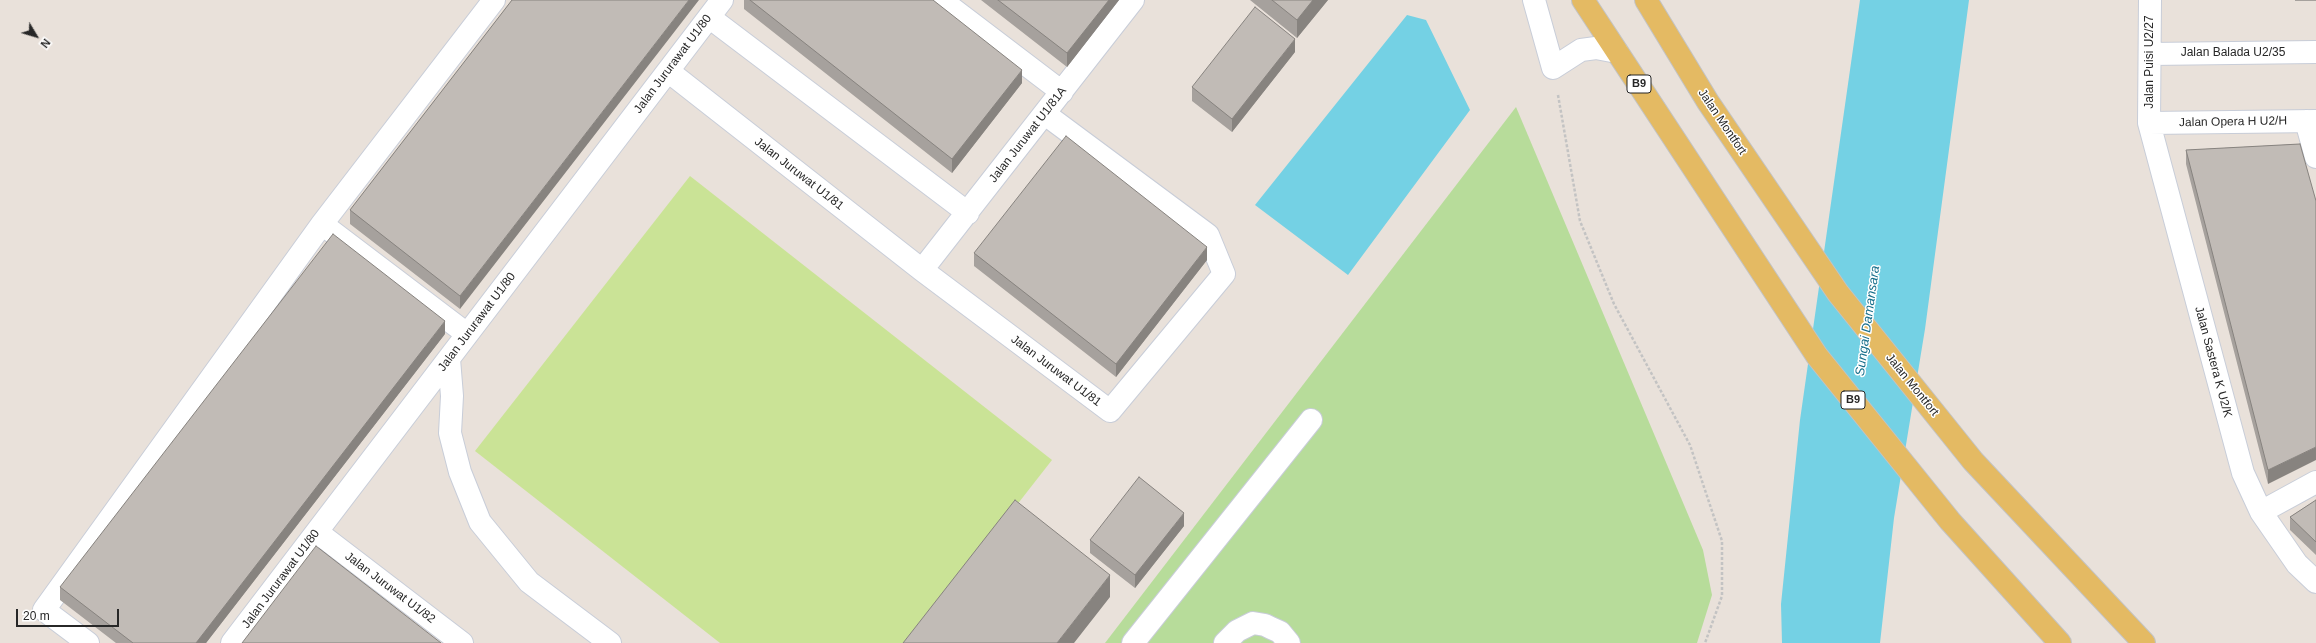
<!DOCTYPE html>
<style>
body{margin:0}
#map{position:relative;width:2316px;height:643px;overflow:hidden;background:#e9e1da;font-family:Helvetica,sans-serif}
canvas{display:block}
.north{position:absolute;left:16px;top:16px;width:40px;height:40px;-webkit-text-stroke:3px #fff;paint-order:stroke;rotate:128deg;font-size:11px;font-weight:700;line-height:16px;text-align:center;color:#272727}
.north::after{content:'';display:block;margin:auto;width:14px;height:18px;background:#272727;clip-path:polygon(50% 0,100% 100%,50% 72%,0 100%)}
.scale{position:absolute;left:16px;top:609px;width:103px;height:18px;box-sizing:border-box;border:2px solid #272727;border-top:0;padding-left:5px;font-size:12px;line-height:14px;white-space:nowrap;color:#272727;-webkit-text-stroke:3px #fff;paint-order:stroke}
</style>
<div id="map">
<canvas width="2316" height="643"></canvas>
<div class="north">N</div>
<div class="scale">20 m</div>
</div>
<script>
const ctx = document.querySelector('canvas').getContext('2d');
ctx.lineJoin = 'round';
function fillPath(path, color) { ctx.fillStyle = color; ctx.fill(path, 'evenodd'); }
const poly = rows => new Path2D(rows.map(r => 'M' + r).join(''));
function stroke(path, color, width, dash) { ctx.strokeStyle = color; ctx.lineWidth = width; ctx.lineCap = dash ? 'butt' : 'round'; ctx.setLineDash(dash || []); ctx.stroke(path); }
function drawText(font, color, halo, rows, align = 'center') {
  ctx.font = font + ' Helvetica,sans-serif'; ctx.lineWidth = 3; ctx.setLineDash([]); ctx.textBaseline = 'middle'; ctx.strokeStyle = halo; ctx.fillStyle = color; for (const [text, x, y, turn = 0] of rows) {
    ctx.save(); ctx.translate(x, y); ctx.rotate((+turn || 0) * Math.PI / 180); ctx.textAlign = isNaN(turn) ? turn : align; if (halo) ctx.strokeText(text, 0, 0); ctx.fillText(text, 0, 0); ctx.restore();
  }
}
const green = poly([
 [1516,107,1703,550,1712,595,1697,643,1105,643]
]);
const pitch = poly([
 [690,176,1052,460,909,643,720,643,475,451]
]);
const water = poly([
 [1860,0,1969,0,1925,329,1894,518,1880,643,1782,643,1781,604,1800,420],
 [1407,15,1426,20,1470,110,1348,275,1255,205]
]);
const path = poly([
 [1558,95,1580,221,1614,304,1690,445,1722,541,1722,596,1705,643]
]);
const minor = poly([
 [941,0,1062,92],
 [1534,0,1553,68,1581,50,1596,48,1617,52],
 [2150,0,2149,123,2243,473,2261,512,2297,564,2316,582],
 [709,17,968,213],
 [2150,54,2316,52],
 [668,71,922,270,1110,411,1224,274,1208,235,1045,114],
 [2306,121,2316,157],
 [2149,123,2316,121],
 [322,224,467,334],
 [922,270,1133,0],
 [449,359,452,396,450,433,460,472,480,522,529,582,610,643],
 [2261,512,2316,482],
 [317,532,462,643],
 [88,643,44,610,322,224,494,0],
 [232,643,722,0],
 [1133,643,1311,420],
 [1225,643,1237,631,1253,623,1265,625,1271,628,1280,632,1289,643]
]);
const major = poly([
 [1583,0,1817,356,1950,521,2060,643],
 [1646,0,1708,102,1838,293,1973,461,2144,643]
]);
const wall = poly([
 [512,0,460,309,350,224,350,210],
 [744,0,933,0,1022,83,952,173,744,9],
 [981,0,1119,0,1067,67],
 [1250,0,1328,0,1297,38],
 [2295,0,2316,0,2316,1,2295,1],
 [1295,52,1232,132,1192,101,1192,87],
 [2300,144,2268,484,2186,164,2186,150],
 [974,253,1207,260,1116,377,974,266],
 [445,334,206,643,116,643,60,600,60,587],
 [2316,500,2316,555,2290,530,2290,517],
 [1184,526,1135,588,1090,553,1090,540]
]);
const shadedWall = poly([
 [689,0,699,0,460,309,460,296],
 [1109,0,1119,0,1067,67,1067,53],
 [1313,0,1328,0,1297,38,1297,20],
 [1295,39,1295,52,1232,132,1232,119],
 [1022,70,1022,83,952,173,952,159],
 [1207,247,1207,260,1116,377,1116,364],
 [445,321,445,334,206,643,196,643],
 [2316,447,2316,460,2268,484,2268,470],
 [1184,513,1184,526,1135,588,1135,575],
 [1110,575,1110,597,1074,643,1057,643]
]);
const building = poly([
 [512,0,689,0,460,296,350,210,512,0],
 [750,0,933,0,1022,70,952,159,750,0],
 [998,0,1109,0,1067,53,998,0],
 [1272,0,1313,0,1297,20,1272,0],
 [1255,7,1295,39,1232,119,1192,87,1255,7],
 [1066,136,1207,247,1116,364,974,253,1066,136],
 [2300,144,2316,201,2316,447,2268,470,2186,150,2300,144],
 [333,234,445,321,196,643,133,643,60,587,333,234],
 [1139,477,1184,513,1135,575,1090,540,1139,477],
 [1015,500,1110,575,1057,643,903,643,1015,500],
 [2316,500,2316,542,2290,517,2316,500],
 [316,546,441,643,242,643,316,546]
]);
const shields = [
 [1639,84,24],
 [1853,400,24]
];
const shieldNames = [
 ["B9",1639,84],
 ["B9",1853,400]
];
const streetNames = [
 ["Jalan Balada U2/35",2233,53],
 ["Jalan Puisi U2/27",2150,62,-90],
 ["Jalan Jururawat U1/80",673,64,-53],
 ["Jalan Montfort",1722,122,56],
 ["Jalan Opera H U2/H",2233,122,-1],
 ["Jalan Juruwat U1/81A",1028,135,-52],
 ["Jalan Juruwat U1/81",799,174,38],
 ["Jalan Jururawat U1/80",477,322,-53],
 ["Jalan Sastera K U2/K",2213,362,75],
 ["Jalan Juruwat U1/81",1056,371,37],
 ["Jalan Montfort",1912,385,51],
 ["Jalan Jururawat U1/80",281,579,-53],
 ["Jalan Juruwat U1/82",390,588,37]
];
const waterNames = [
 ["Sungai Damansara",1868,321,-82]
];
fillPath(green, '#b7dc9a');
fillPath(pitch, '#cae396');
fillPath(water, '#74d1e4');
stroke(minor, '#c8cdd8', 24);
stroke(major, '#c3c3c3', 24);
stroke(path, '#c3c3c3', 2.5, [3, 2]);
stroke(minor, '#fff', 22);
stroke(major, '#e4ba63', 22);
fillPath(wall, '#a6a19d');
fillPath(shadedWall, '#87837f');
fillPath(building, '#c1bbb6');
stroke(building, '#87837f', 1);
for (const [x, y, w] of shields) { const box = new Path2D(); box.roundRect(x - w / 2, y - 9, w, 18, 3); ctx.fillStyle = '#fff'; ctx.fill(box); stroke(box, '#272727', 1); }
drawText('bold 11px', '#272727', null, shieldNames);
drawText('12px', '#272727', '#fff', streetNames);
drawText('italic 13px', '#176f8b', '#fff', waterNames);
</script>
